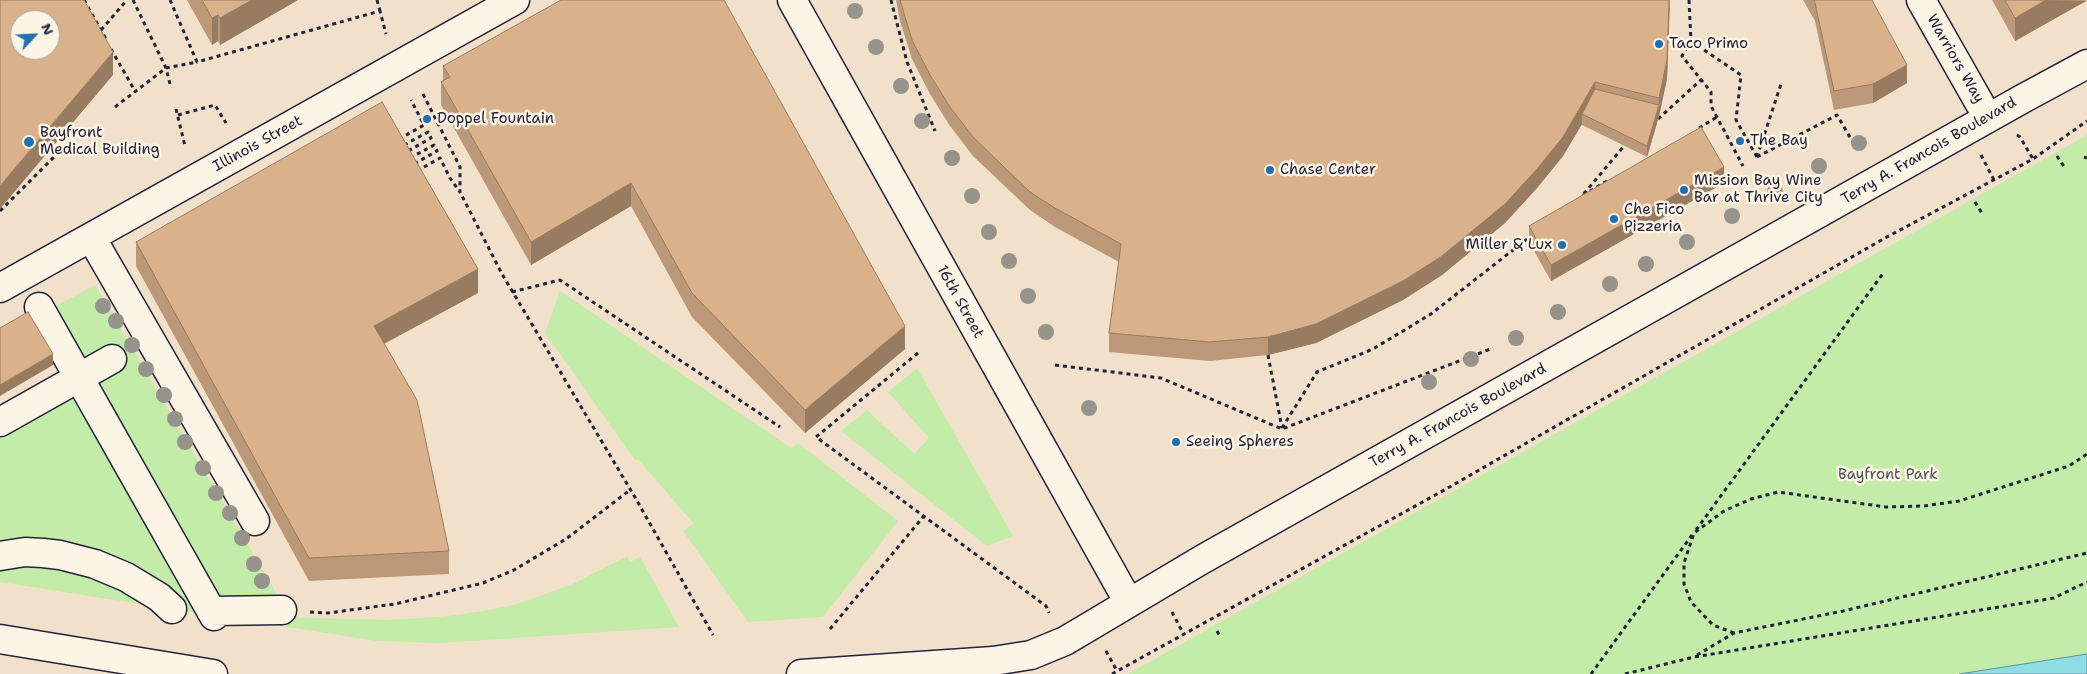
<!DOCTYPE html>
<style>
body{margin:0}
#map{position:relative;width:2087px;height:674px;overflow:hidden;background:#f2e1ca;font-family:"Shantell Sans",sans-serif}
canvas{display:block}
.north{position:absolute;left:10px;top:10px;width:50px;height:50px;box-sizing:border-box;background:#fcf5e5;border:1px solid #a5a1a1;border-radius:50%;rotate:65deg;font-size:14px;font-weight:700;line-height:20px;text-align:center;color:#22223b}
.north::after{content:'';display:block;margin:auto;width:18px;height:22px;background:#1f6fb2;clip-path:polygon(50% 0,100% 100%,50% 72%,0 100%)}
</style>
<div id="map">
<canvas width="2087" height="674"></canvas>
<div class="north">N</div>
</div>
<script>
const ctx = document.querySelector('canvas').getContext('2d');
ctx.lineJoin = 'round';
function fillPath(path, color) { ctx.fillStyle = color; ctx.fill(path, 'evenodd'); }
const poly = rows => new Path2D(rows.map(r => 'M' + r).join(''));
function stroke(path, color, width, dash) { ctx.strokeStyle = color; ctx.lineWidth = width; ctx.lineCap = dash ? 'butt' : 'round'; ctx.setLineDash(dash || []); ctx.stroke(path); }
function drawText(font, color, halo, rows, align = 'center') {
  ctx.font = font + ' "Shantell Sans",sans-serif'; ctx.lineWidth = 5; ctx.setLineDash([]); ctx.textBaseline = 'middle'; ctx.strokeStyle = halo; ctx.fillStyle = color; for (const [text, x, y, turn = 0] of rows) {
    ctx.save(); ctx.translate(x, y); ctx.rotate((+turn || 0) * Math.PI / 180); ctx.textAlign = isNaN(turn) ? turn : align; if (halo) ctx.strokeText(text, 0, 0); ctx.fillText(text, 0, 0); ctx.restore();
  }
}
const green = poly([
 [2087,135,2087,654,1959,674,1128,674],
 [95,285,282,603,282,617,390,620,449,616,483,611,514,605,573,584,627,556,630,562,640,557,679,627,440,643,377,641,0,582,0,429,88,380,49,310],
 [560,291,791,448,798,443,898,521,823,617,748,622,683,531,694,524,638,459,635,460,545,333],
 [917,368,1013,536,987,546,841,431,867,410,914,454,929,438,888,392]
]);
const water = poly([
 [2087,654,2087,674,1959,674,2087,654]
]);
const path = poly([
 [84,0,106,39],
 [133,0,166,68,171,88],
 [170,0,197,62,380,11,386,34],
 [377,0,380,11],
 [891,0,907,62,935,131],
 [1689,0,1691,41,1682,56,1711,92,1711,106,1743,166],
 [101,30,127,0],
 [1691,41,1741,75,1736,120,1757,157],
 [111,49,135,91],
 [423,94,460,167,460,192,502,274,636,499,713,635],
 [115,107,166,68,197,62],
 [176,109,185,146],
 [178,115,215,105,226,123],
 [1658,119,1702,79],
 [1699,128,1717,117],
 [2017,135,2020,137,2033,159],
 [399,139,424,125,411,100],
 [404,145,428,132,431,138,408,151],
 [1981,155,1994,180],
 [2057,156,2065,168],
 [1757,157,1837,115,1854,144],
 [1757,157,1781,84],
 [2084,157,2087,158],
 [410,158,434,145,437,151,414,164],
 [417,171,440,158,450,178,460,192],
 [1607,181,1582,196,1624,146],
 [1975,202,1983,215],
 [0,211,60,151],
 [512,292,560,280,780,427],
 [918,353,816,437,1046,606,1049,613],
 [1268,355,1282,428],
 [1055,365,1161,378,1282,429,1493,348],
 [1282,428,1317,372,1373,349,1431,314,1531,236],
 [1696,530,1884,272],
 [310,612,328,613,395,604,483,583,514,570,566,539,630,490],
 [1172,612,1183,633],
 [830,629,923,517],
 [1217,631,1221,638],
 [1734,633,1713,625,1691,602,1684,584,1684,563,1694,533,1724,511,1751,499,1778,492,1886,507,1924,506,1959,501,2069,466,2087,454],
 [1106,651,1117,671],
 [1697,655,1734,633,1843,611,2087,553],
 [1112,674,1446,489,1885,238,2033,159,2087,121],
 [1591,674,1692,535],
 [1625,674,1694,657,2054,598,2087,582]
]);
const minor = poly([
 [792,0,1129,603],
 [1921,0,1988,118],
 [91,237,255,521],
 [0,288,515,0],
 [39,307,214,616],
 [0,422,112,359],
 [0,556,25,552,43,553,60,555,95,564,126,577,159,597,172,609],
 [211,611,282,610],
 [0,639,213,674],
 [801,674,993,661,1031,655,1065,641,1203,559,2024,98,2087,64]
]);
const trees = [
 [855,11],
 [876,47],
 [901,86],
 [922,121],
 [1859,143],
 [952,158],
 [1819,166],
 [1775,192],
 [972,196],
 [1732,216],
 [989,232],
 [1687,242],
 [1009,261],
 [1646,264],
 [1610,284],
 [1028,296],
 [103,306],
 [1558,312],
 [116,321],
 [1046,332],
 [1516,338],
 [132,345],
 [1471,359],
 [146,369],
 [1429,382],
 [164,395],
 [1089,408],
 [175,419],
 [185,442],
 [203,468],
 [216,493],
 [230,513],
 [242,538],
 [254,564],
 [262,581]
];
const wall = poly([
 [187,0,298,0,220,45,218,41,212,45],
 [896,0,1670,0,1667,79,1659,116,1647,157,1582,125,1582,124,1563,156,1537,188,1505,223,1442,275,1403,300,1316,343,1268,355,1210,361,1109,352,1109,333,1119,262,1055,227,1030,210,973,156,950,126,930,94,912,59,900,21],
 [1803,0,1872,0,1907,83,1873,103,1834,110,1815,21],
 [1992,0,2086,0,2086,1,2015,41],
 [443,66,905,349,805,433,692,317,631,206,531,265,441,105,441,82,443,80],
 [1724,183,1551,281,1529,242,1529,226],
 [136,242,478,293,384,344,449,551,449,574,309,581,136,266]
]);
const shadedWall = poly([
 [252,0,298,0,220,45,220,18],
 [1670,0,1667,79,1659,116,1647,157,1647,146,1659,105,1659,98],
 [2046,0,2086,1,2015,41,2015,18],
 [218,15,218,41,212,45,212,18],
 [113,52,113,75,0,209,0,186],
 [1907,65,1907,83,1873,103,1873,84],
 [1595,82,1595,100,1582,114,1582,124,1563,156,1537,188,1505,223,1442,275,1403,300,1316,343,1268,355,1268,337],
 [1724,167,1724,183,1551,281,1551,265],
 [631,183,631,206,531,265,531,242],
 [478,269,478,293,374,349,374,326],
 [905,326,905,349,805,433,805,410],
 [53,354,53,365,0,396,0,385]
]);
const building = poly([
 [0,0,84,0,113,52,0,186,0,0],
 [20,20,50,20,50,50,20,50,20,20],
 [202,0,252,0,220,18,218,15,212,18,202,0],
 [561,0,724,0,905,326,805,410,692,293,631,183,531,242,441,82,450,77,443,66,561,0],
 [900,0,1669,0,1667,60,1659,98,1595,82,1563,137,1537,169,1505,204,1442,256,1403,281,1316,324,1268,337,1210,342,1109,333,1121,244,1055,208,1030,192,973,137,950,107,930,75,912,40,900,0],
 [1814,0,1872,0,1907,65,1873,84,1834,91,1815,3,1814,0],
 [2005,0,2046,0,2015,18,2005,0],
 [1595,89,1659,105,1647,146,1582,114,1595,89],
 [382,102,478,269,374,326,417,400,449,551,309,558,136,242,382,102],
 [1701,127,1724,167,1551,265,1529,226,1701,127],
 [28,312,53,354,0,385,0,328,28,312]
]);
const markers = [
 [1659,44,5,"#1f6fb2"],
 [427,119,5,"#1f6fb2"],
 [1740,141,5,"#1f6fb2"],
 [29,142,6,"#1f6fb2"],
 [1270,170,5,"#1f6fb2"],
 [1684,190,5,"#1f6fb2"],
 [1614,219,5,"#1f6fb2"],
 [1562,245,5,"#1f6fb2"],
 [1176,442,5,"#1f6fb2"]
];
const poiNames = [
 ["Taco Primo",1669,44],
 ["Doppel Fountain",437,119],
 ["Bayfront",40,133],
 ["Medical Building",40,150],
 ["The Bay",1750,141],
 ["Chase Center",1280,170],
 ["Mission Bay Wine",1694,181],
 ["Bar at Thrive City",1694,198],
 ["Che Fico",1624,210],
 ["Pizzeria",1624,227],
 ["Miller & Lux",1552,245,"right"],
 ["Seeing Spheres",1186,442]
];
const streetNames = [
 ["Warriors Way",1955,59,60],
 ["Illinois Street",258,144,-29],
 ["Terry A. Francois Boulevard",1929,151,-30],
 ["16th Street",960,302,61],
 ["Terry A. Francois Boulevard",1458,416,-29]
];
const parkNames = [
 ["Bayfront Park",1888,475]
];
fillPath(green, '#c2eca8');
fillPath(water, '#8cdee3');
stroke(water, '#6293a0', 1);
stroke(minor, '#22223b', 31);
stroke(path, '#22223b', 3, [4, 4]);
stroke(minor, '#fcf5e5', 28);
ctx.fillStyle = '#96938a';
for (const [x, y] of trees) { ctx.beginPath(); ctx.arc(x, y, 8, 0, 2 * Math.PI); ctx.fill(); }
fillPath(wall, '#bb9877');
fillPath(shadedWall, '#987c61');
fillPath(building, '#d9b18a');
stroke(building, '#987c61', 1);
for (const [x, y, r, color] of markers) { const dot = new Path2D(); dot.arc(x, y, r, 0, 2 * Math.PI); ctx.fillStyle = color; ctx.fill(dot); stroke(dot, '#fcf5e5', 2); }
drawText('15px', '#22223b', '#fcf5e5', poiNames, 'left');
drawText('15px', '#22223b', '#fcf5e5', streetNames);
drawText('15px', '#4a5456', '#fcf5e5', parkNames);
</script>
